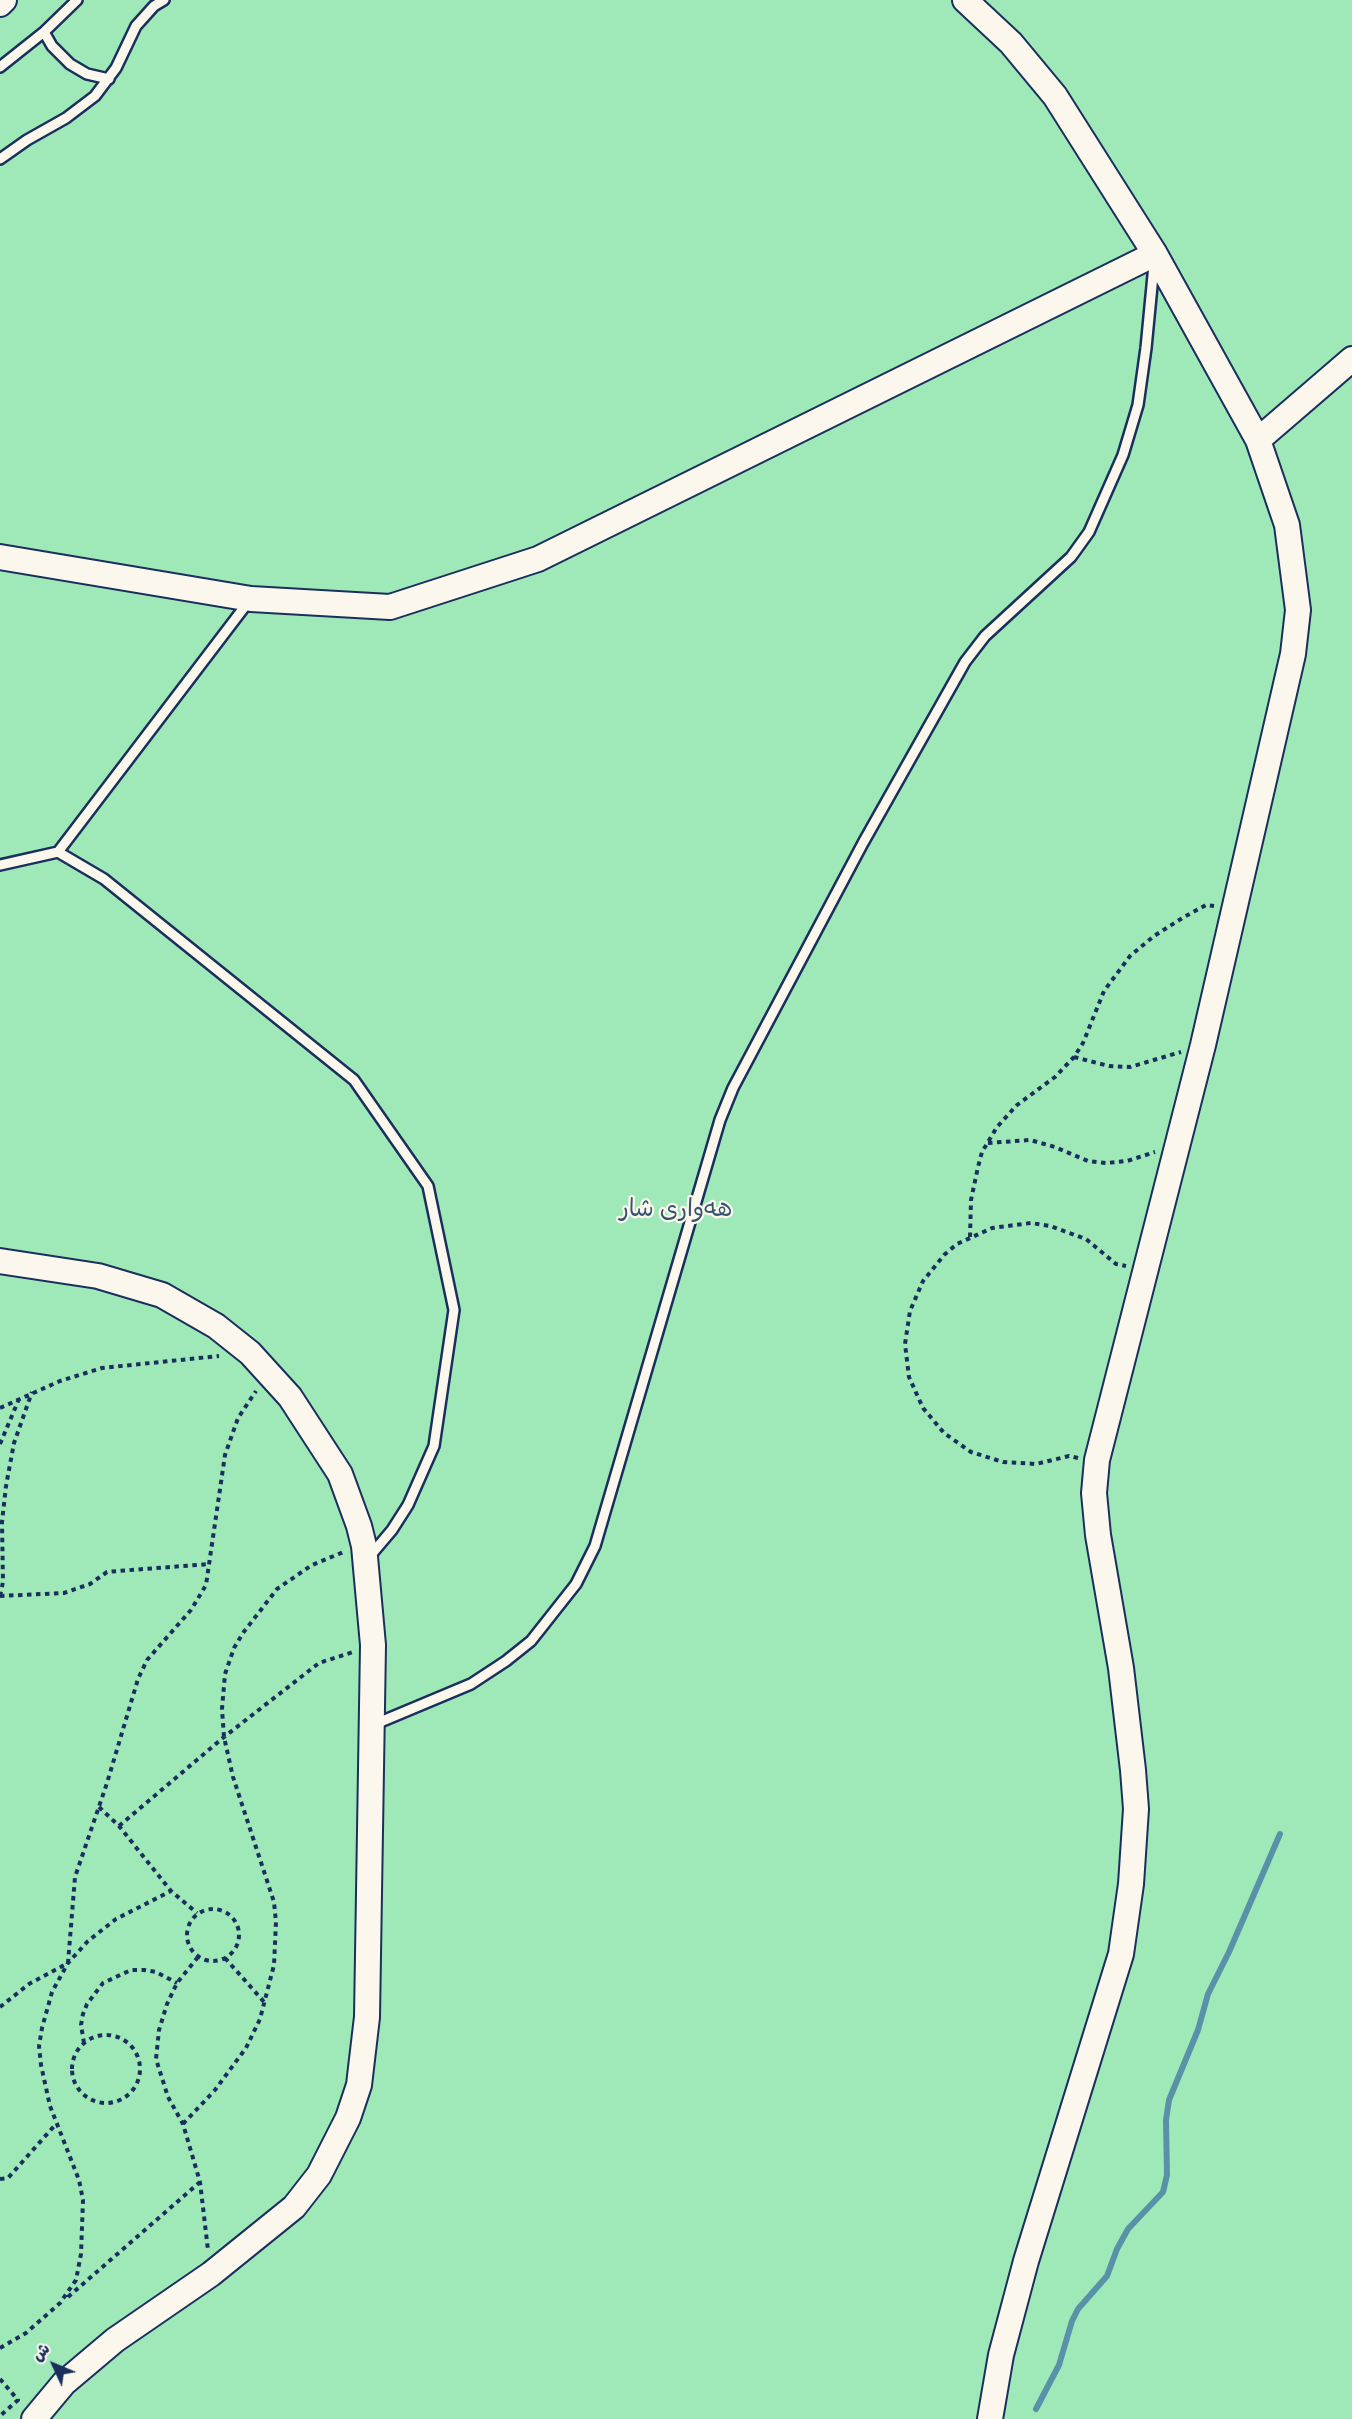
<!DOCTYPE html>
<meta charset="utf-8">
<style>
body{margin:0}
#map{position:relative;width:1352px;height:2419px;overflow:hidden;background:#f6e9e5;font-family:Caveat,"Playpen Sans Arabic",sans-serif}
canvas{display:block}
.north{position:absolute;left:24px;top:2335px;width:60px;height:60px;-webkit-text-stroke:4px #fbf7ec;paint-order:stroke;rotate:314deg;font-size:16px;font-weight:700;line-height:24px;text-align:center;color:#1b2f5e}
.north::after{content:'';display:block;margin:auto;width:21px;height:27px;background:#1b2f5e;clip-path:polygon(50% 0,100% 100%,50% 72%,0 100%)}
</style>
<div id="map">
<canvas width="1352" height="2419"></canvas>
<div class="north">ش</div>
</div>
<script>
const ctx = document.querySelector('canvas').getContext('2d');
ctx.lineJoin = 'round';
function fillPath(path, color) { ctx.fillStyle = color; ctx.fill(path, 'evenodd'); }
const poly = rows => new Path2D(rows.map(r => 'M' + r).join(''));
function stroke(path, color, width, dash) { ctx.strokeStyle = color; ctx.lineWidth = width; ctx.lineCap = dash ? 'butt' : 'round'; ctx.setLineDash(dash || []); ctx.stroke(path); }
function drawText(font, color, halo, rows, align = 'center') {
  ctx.font = font + ' Caveat,"Playpen Sans Arabic",sans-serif'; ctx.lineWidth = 4.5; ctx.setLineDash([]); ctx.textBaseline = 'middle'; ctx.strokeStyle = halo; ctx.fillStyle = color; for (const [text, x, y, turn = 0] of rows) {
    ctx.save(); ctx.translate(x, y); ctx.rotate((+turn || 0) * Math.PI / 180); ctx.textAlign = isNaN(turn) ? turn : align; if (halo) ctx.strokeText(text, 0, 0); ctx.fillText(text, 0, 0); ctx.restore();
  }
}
const green = poly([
 [0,0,1352,0,1352,2419,0,2419]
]);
const stream = poly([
 [1036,2409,1059,2365,1072,2321,1078,2309,1107,2276,1117,2249,1128,2229,1163,2192,1167,2175,1166,2120,1169,2100,1198,2030,1208,1994,1229,1952,1280,1834]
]);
const path = poly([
 [1074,1057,1109,1066,1130,1067,1181,1052],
 [988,1143,1030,1140,1055,1147,1088,1161,1106,1163,1127,1161,1155,1152],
 [970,1237,971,1200,978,1167,982,1152,997,1127,1017,1105,1055,1077,1074,1057,1083,1043,1104,991,1130,956,1154,936,1184,917,1206,905,1214,906],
 [0,1408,60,1381,102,1368,219,1356],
 [0,1444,19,1399],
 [1078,1458,1069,1456,1036,1464,1003,1462,971,1452,944,1433,923,1408,909,1377,905,1344,910,1311,923,1281,944,1255,957,1244,992,1228,1031,1223,1050,1226,1086,1239,1116,1264,1126,1266],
 [0,1596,64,1593,90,1584,107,1572,118,1571,210,1564],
 [0,1596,3,1582,2,1522,6,1486,14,1443,32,1392],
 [99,1807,119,1826,171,1891,197,1913],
 [119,1826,224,1737,319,1663,353,1652],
 '187 1935a26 26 0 1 1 52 0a26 26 0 1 1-52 0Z',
 [198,1957,177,1983,167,2004,159,2030,156,2059,168,2097,183,2124,200,2182,208,2250],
 [225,1958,265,2003],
 [0,2007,29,1984,68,1963,75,1877,107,1783,138,1679,147,1660,191,1610,206,1585,225,1455,238,1418,256,1391],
 '72 2069a34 34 0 1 1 68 0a34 34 0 1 1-68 0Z',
 [84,2043,81,2025,83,2014,87,2004,103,1983,131,1970,144,1970,156,1972,177,1983],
 [183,2124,215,2090,246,2048,260,2019,274,1965,276,1922,274,1902,233,1777,224,1737,222,1709,225,1674,234,1648,243,1633,277,1589,312,1565,346,1551],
 [0,2179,8,2178,56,2124],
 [68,2297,200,2182],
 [0,2348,26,2333,60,2303,76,2280,81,2254,83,2200,79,2180,50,2106,41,2065,39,2046,42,2028,52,1992,68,1963,88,1941,116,1919,171,1891],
 [0,2379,18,2400,0,2416]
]);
const lane = poly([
 [44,32,52,46,70,64,87,74,109,79],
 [0,67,44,32,77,0],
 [0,159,27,140,66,118,95,96,116,68,136,26,154,6,164,0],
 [58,852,249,601],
 [0,865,58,852,104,879,354,1080,428,1186,454,1310,434,1446,408,1505,392,1530,370,1556],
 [373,1725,471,1684,506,1661,531,1641,576,1584,595,1546,720,1120,733,1088,863,843,965,662,985,636,1071,557,1089,532,1123,455,1138,405,1146,348,1154,265]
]);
const secondary = poly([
 [965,0,1011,43,1055,96,1155,254,1258,440,1287,525,1298,610,1293,654,1203,1045,1097,1460,1094,1493,1098,1535,1121,1668,1133,1770,1136,1809,1131,1884,1121,1954,1026,2261,1001,2355,990,2419],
 [0,4,4,0],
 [1258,440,1352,359],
 [0,557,251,599,390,607,538,559,1155,254],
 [0,1261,98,1276,162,1295,216,1326,250,1353,290,1397,340,1474,359,1526,364,1546,373,1645,367,2017,359,2085,348,2118,319,2175,294,2207,211,2274,115,2340,64,2383,34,2419]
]);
const parkNames = [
 ["هەواری شار",676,1210]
];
fillPath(green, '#9fe9b8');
stroke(stream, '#5992a8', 6);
stroke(lane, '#1b2f5e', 14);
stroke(secondary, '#1b2f5e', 28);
stroke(path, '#1b2f5e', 4, [4.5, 4.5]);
stroke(lane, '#fbf7ec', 9);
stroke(secondary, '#fbf7ec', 24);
drawText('24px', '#355470', '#fbf7ec', parkNames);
</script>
